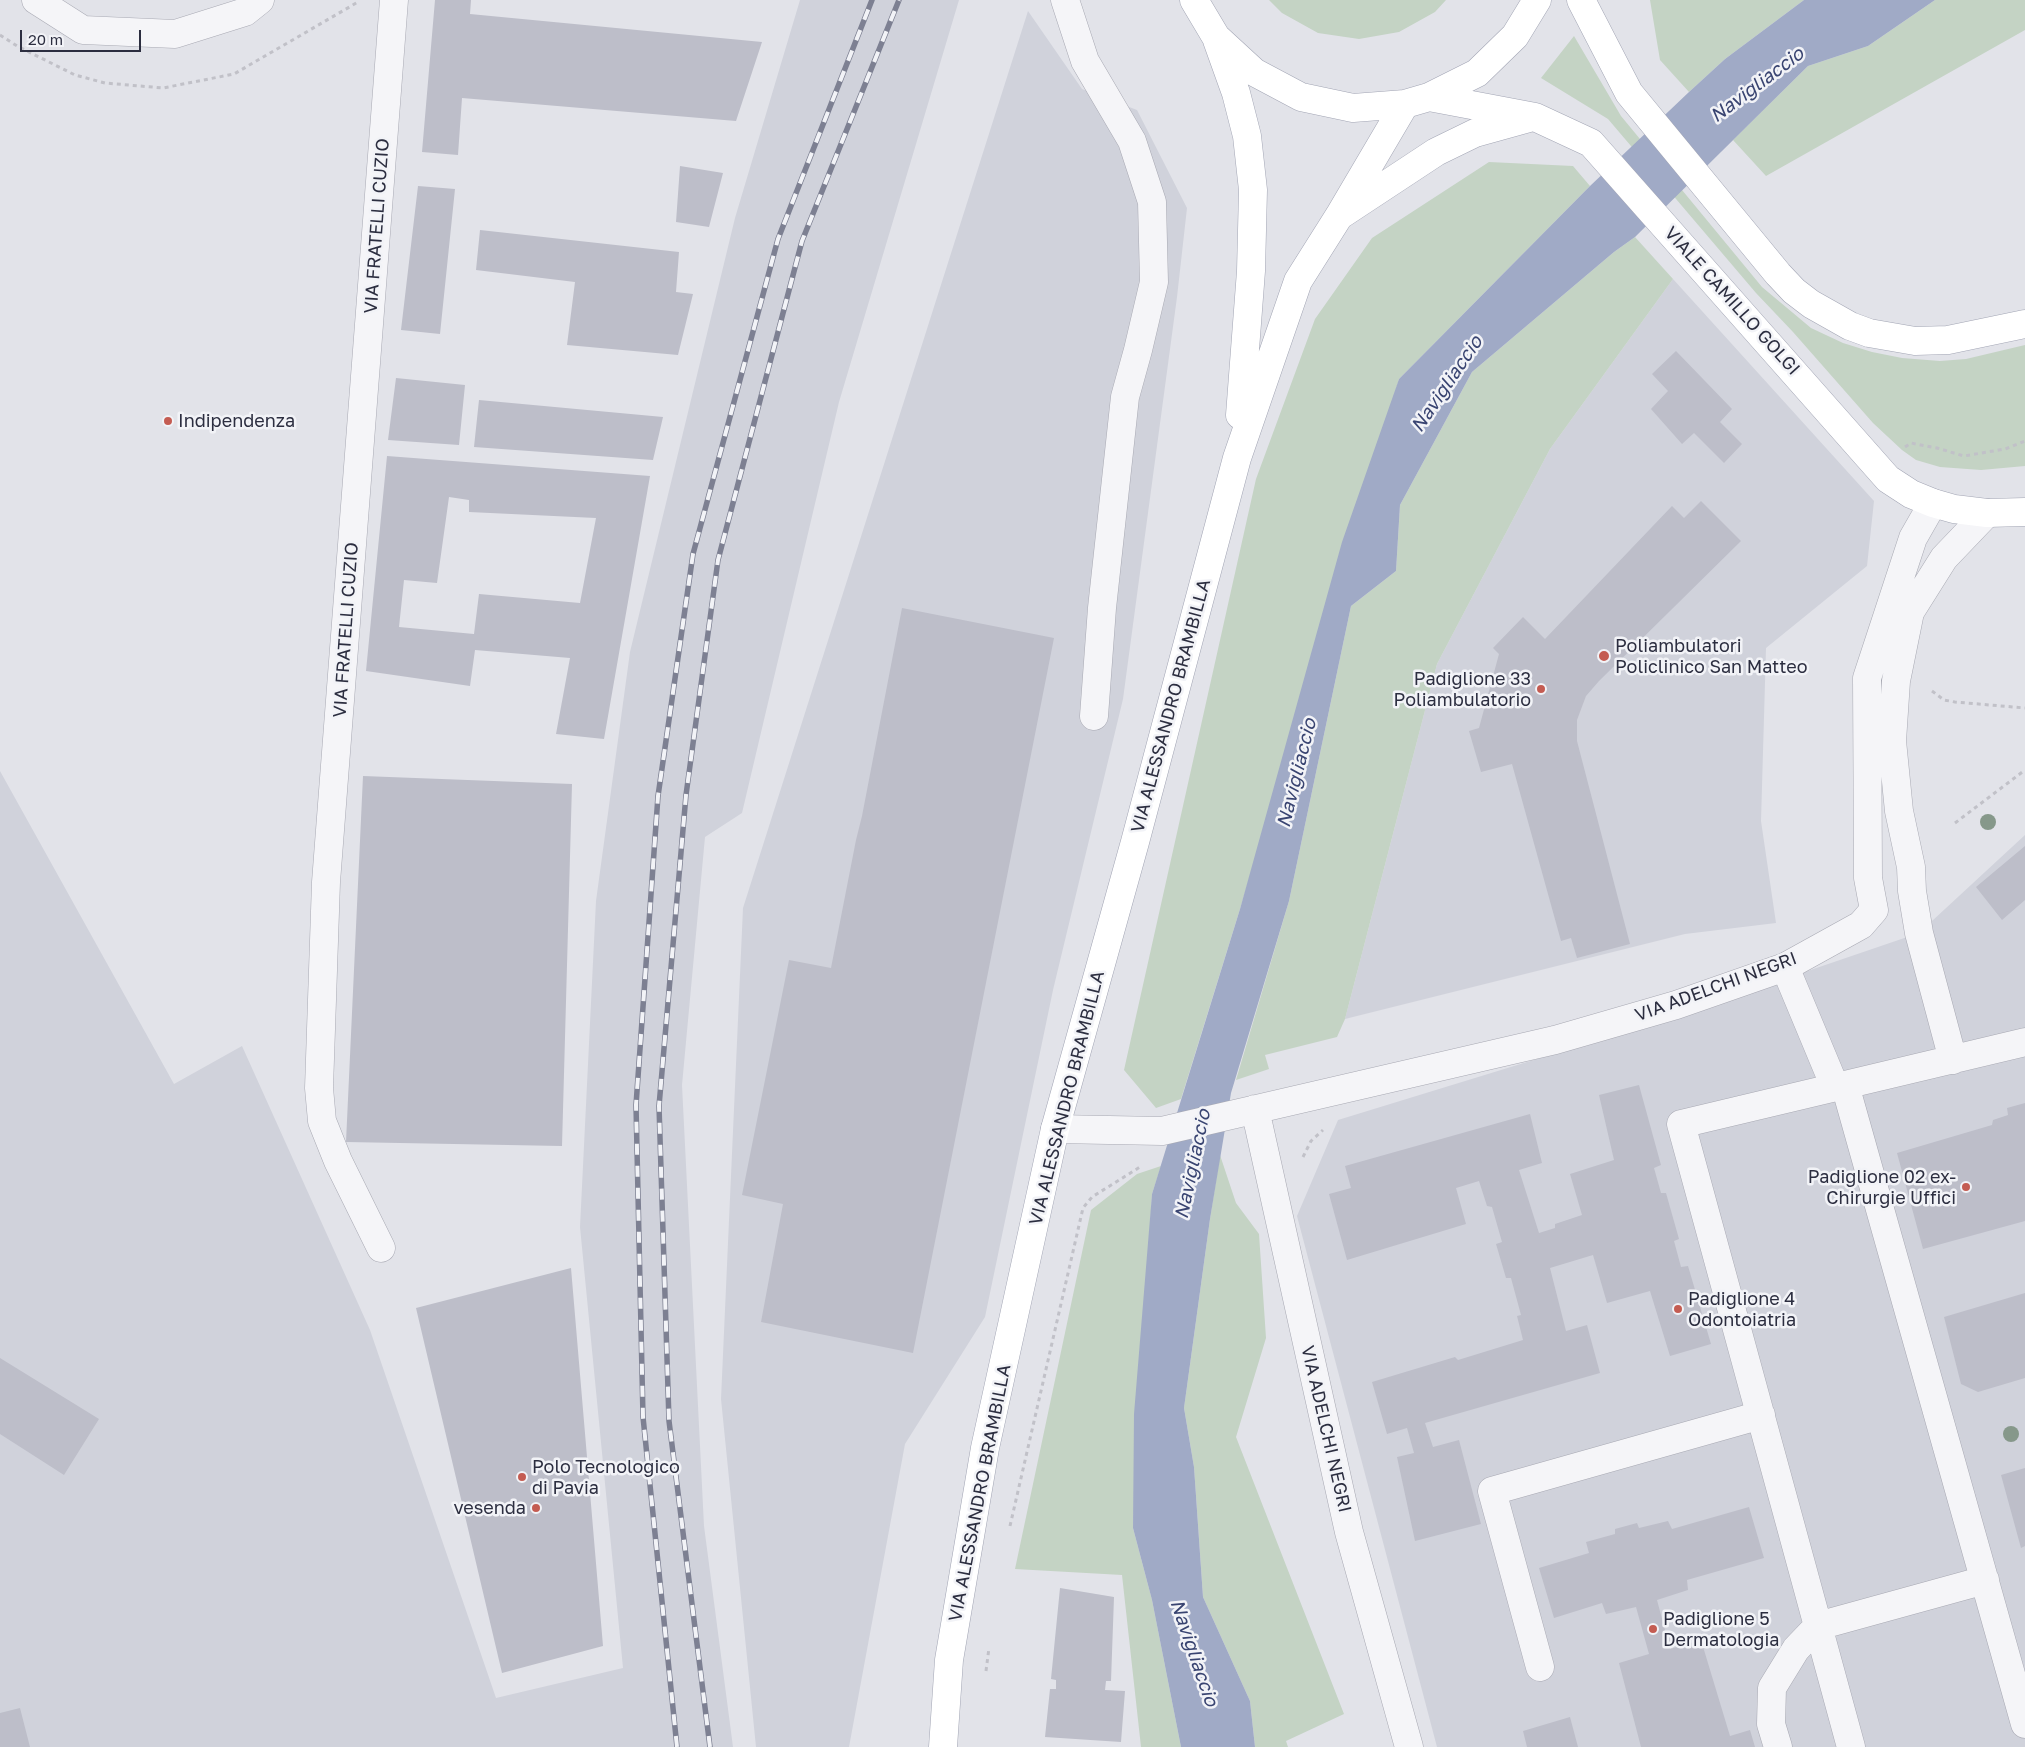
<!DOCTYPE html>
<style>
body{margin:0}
#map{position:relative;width:2025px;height:1747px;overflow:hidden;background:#e2e3e9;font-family:"Golos Text",sans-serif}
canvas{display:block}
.scale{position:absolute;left:20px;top:30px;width:121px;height:22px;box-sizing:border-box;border:2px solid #2c2e40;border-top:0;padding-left:6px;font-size:15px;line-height:18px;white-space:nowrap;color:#2c2e40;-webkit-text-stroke:4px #f2f3f7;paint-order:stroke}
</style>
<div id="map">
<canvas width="2025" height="1747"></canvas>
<div class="scale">20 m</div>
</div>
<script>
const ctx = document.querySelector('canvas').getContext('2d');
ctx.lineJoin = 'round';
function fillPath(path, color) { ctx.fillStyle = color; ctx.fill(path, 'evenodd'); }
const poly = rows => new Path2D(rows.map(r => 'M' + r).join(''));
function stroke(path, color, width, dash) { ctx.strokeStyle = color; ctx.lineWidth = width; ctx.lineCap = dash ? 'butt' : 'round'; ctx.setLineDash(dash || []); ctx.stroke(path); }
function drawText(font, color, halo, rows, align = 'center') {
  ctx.font = font + ' "Golos Text",sans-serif'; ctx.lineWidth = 5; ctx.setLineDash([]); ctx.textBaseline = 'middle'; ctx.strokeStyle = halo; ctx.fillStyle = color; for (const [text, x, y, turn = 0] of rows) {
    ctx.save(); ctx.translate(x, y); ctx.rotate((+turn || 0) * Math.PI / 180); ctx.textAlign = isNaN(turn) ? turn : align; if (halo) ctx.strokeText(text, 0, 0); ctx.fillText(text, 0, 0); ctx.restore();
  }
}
const built = poly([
 [800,0,959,0,839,402,742,813,705,837,682,1085,704,1526,733,1747,0,1747,0,771,174,1084,242,1046,370,1330,496,1698,623,1668,580,1227,596,901,630,652,735,218],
 [1028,11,1082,89,1137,110,1187,208,1177,297,1123,699,1053,990,985,1317,905,1444,849,1747,756,1747,721,1399,743,908],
 [1673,279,1874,501,1867,566,1766,648,1761,821,1776,923,1685,934,1345,1019,1437,664,1550,449],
 [2025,835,2025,1747,1437,1747,1297,1216,1338,1120,1664,1020,1919,933]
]);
const green = poly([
 [1269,0,1446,0,1435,12,1399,32,1359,39,1318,33,1282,13],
 [1650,0,1804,0,1725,59,1689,92,1660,60],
 [1935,0,2025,0,2025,30,1766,176,1733,140,1808,66,1868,46],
 [1574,36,1621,116,1762,287,1811,328,1843,343,1872,352,1902,358,1940,361,1966,359,2025,345,2025,466,1981,470,1940,467,1916,460,1902,450,1873,423,1793,332,1756,293,1608,119,1541,78],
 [1489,162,1573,166,1590,186,1399,379,1240,909,1181,1099,1156,1108,1124,1070,1256,479,1315,319,1372,238],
 [1635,237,1673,279,1550,449,1437,664,1345,1019,1337,1037,1265,1055,1269,1069,1236,1080,1289,901,1351,606,1396,571,1400,505,1472,372,1614,252],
 [1220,1155,1236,1203,1259,1234,1266,1338,1236,1437,1344,1714,1286,1741,1288,1747,1255,1747,1250,1701,1203,1597,1194,1467,1184,1408,1210,1219],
 [1161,1166,1152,1194,1133,1528,1152,1600,1181,1747,1141,1747,1122,1575,1015,1569,1091,1210,1137,1174]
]);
const water = poly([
 [1804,0,1935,0,1868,46,1808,66,1635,237,1614,252,1472,372,1400,505,1396,571,1351,606,1289,901,1231,1093,1210,1219,1184,1408,1194,1467,1203,1597,1250,1701,1255,1747,1181,1747,1152,1600,1133,1528,1134,1414,1152,1194,1240,909,1342,542,1399,379,1590,186,1689,92,1725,59]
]);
const building = poly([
 [435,0,471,0,470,14,762,42,736,121,462,98,458,155,422,152],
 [680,166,723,173,709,227,676,222],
 [418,186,455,189,440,334,401,330],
 [480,230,679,252,676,292,693,294,678,355,567,345,575,282,476,270],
 [1676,351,1732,409,1720,422,1742,444,1724,463,1694,433,1682,444,1651,409,1668,391,1652,374],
 [396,378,465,385,459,445,388,440],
 [479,400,663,417,653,460,474,447],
 [387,456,650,476,604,739,556,734,570,658,475,650,470,686,366,671],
 [449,497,469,500,469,512,596,518,580,603,479,594,474,634,399,627,404,580,437,583],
 [1701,501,1741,541,1599,681,1586,696,1577,720,1577,741,1630,944,1577,958,1571,938,1561,941,1512,764,1481,772,1469,731,1479,728,1499,654,1493,648,1523,617,1545,639,1672,506,1684,518],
 [902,608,1054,638,913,1353,761,1322,783,1204,742,1195,789,960,831,968,856,840,862,816],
 [363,776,572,784,562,1146,346,1142],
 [2025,846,2025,900,2002,920,1976,887],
 [1639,1085,1661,1165,1654,1168,1661,1193,1666,1193,1679,1239,1674,1241,1681,1267,1688,1266,1711,1344,1670,1356,1650,1291,1607,1303,1593,1255,1550,1268,1566,1331,1587,1325,1600,1373,1425,1423,1433,1447,1459,1440,1481,1524,1415,1541,1397,1457,1414,1453,1407,1428,1387,1434,1372,1382,1455,1357,1458,1360,1523,1340,1517,1316,1521,1315,1511,1278,1506,1278,1496,1244,1502,1242,1492,1207,1487,1206,1479,1181,1456,1188,1466,1224,1347,1260,1329,1194,1351,1188,1345,1166,1530,1114,1542,1163,1519,1170,1539,1233,1555,1228,1555,1224,1582,1215,1570,1174,1614,1160,1599,1095],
 [2025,1103,2025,1221,1923,1249,1897,1153,1992,1125,1993,1120,2008,1115,2007,1108],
 [571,1268,603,1646,502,1673,416,1308],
 [2025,1293,2025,1378,1978,1392,1961,1384,1944,1317],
 [0,1358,99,1419,64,1475,0,1434],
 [2025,1468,2025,1546,2021,1548,2001,1475],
 [1749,1507,1764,1558,1687,1580,1688,1590,1657,1600,1670,1649,1701,1640,1730,1736,1750,1730,1755,1747,1641,1747,1619,1663,1649,1654,1636,1607,1606,1614,1602,1603,1554,1618,1539,1568,1589,1553,1586,1542,1615,1534,1615,1529,1637,1523,1639,1528,1668,1521,1672,1529],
 [1060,1588,1114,1597,1111,1681,1106,1681,1105,1690,1125,1691,1121,1742,1045,1737,1050,1689,1056,1689,1056,1680,1051,1679],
 [20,1708,30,1747,0,1747,0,1713],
 [1570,1717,1578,1747,1527,1747,1523,1731]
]);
const path = poly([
 [0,35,17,46,75,75,105,83,163,88,234,74,358,2],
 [1905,447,1911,443,1937,448,1964,456,2005,449,2025,441],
 [1932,691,1944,700,1955,702,2025,708],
 [1955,823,2025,770],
 [1303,1157,1311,1141,1323,1130],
 [1010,1526,1083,1208,1092,1197,1140,1167],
 [986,1671,989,1648]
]);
const minor = poly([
 [36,0,83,30,175,34,245,12,260,0],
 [1065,0,1085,61,1132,141,1152,202,1154,282,1138,350,1125,397,1102,608,1094,716],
 [1785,967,1835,1087],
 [1953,1060,1919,933,1912,891,1911,867,1899,811,1892,741,1896,681,1910,612,1944,558,1987,513],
 [1845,1085,2025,1724],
 [1255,1109,1349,1532,1409,1747],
 [1055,1129,1162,1131,1555,1040,1676,1005,1785,967,1861,925,1874,910,1868,878,1867,678,1913,538,1933,503],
 [381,1248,338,1161,322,1121,319,1088,326,882,394,0],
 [1540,1667,1492,1491,1761,1415],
 [1778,1747,1771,1724,1772,1688,1796,1649,1818,1626,1985,1580],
 [1851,1747,1681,1124,2025,1042]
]);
const major = poly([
 [1194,0,1216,37,1254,72,1301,97,1353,108,1405,104,1429,97,1477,73,1515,36,1537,0],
 [1581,0,1629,93,1778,274,1794,291,1811,304,1850,326,1869,333,1915,341,1948,340,2025,324],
 [1217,40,1236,93,1247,136,1253,190,1251,271,1240,415],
 [1429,97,1535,117,1591,143,1888,479,1911,494,1933,503,1954,509,1987,513,2025,512],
 [1342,214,1436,152,1475,133,1529,118],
 [943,1747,949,1660,985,1448,1055,1129,1135,842,1237,458,1298,281,1339,216,1405,104]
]);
const rail = poly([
 [677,1747,643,1417,636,1105,658,796,693,554,778,239,872,0],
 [710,1747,669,1421,659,1106,686,795,718,560,802,241,899,0]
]);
const trees = [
 [1988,822],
 [2011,1434]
];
const markers = [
 [168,421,5,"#c45c52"],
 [1604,656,6,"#c45c52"],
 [1541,689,5,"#c45c52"],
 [1966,1187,5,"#c45c52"],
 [1678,1309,5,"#c45c52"],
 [522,1477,5,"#c45c52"],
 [536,1508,5,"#c45c52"],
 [1653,1629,5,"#c45c52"]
];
const streetNames = [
 ["VIA FRATELLI CUZIO",377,226,-86],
 ["VIALE CAMILLO GOLGI",1732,301,48],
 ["VIA FRATELLI CUZIO",346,630,-86],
 ["VIA ALESSANDRO BRAMBILLA",1171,706,-75],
 ["VIA ADELCHI NEGRI",1716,987,-20],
 ["VIA ALESSANDRO BRAMBILLA",1067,1098,-76],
 ["VIA ADELCHI NEGRI",1326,1429,77],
 ["VIA ALESSANDRO BRAMBILLA",980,1493,-79]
];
const poiNames = [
 ["Indipendenza",178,421],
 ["Poliambulatori",1615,646],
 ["Policlinico San Matteo",1615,667],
 ["Padiglione 33",1531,679,"right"],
 ["Poliambulatorio",1531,700,"right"],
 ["Padiglione 02 ex-",1956,1177,"right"],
 ["Chirurgie Uffici",1956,1198,"right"],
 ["Padiglione 4",1688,1299],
 ["Odontoiatria",1688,1320],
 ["Polo Tecnologico",532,1467],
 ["di Pavia",532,1488],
 ["vesenda",526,1508,"right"],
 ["Padiglione 5",1663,1619],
 ["Dermatologia",1663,1640]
];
const waterNames = [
 ["Navigliaccio",1757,85,-37],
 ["Navigliaccio",1447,384,-56],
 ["Navigliaccio",1297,773,-76],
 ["Navigliaccio",1193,1164,-78],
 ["Navigliaccio",1194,1653,71]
];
fillPath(built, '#d0d2db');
fillPath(green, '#c4d3c4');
fillPath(water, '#a0aac6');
fillPath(building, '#bdbec9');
stroke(minor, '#a8a9b3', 29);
stroke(major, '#a2a5b4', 29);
stroke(path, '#c1c1c8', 3, [4, 4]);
stroke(minor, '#f5f5f8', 28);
stroke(major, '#fff', 28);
stroke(rail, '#7d8092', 5.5);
stroke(rail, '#f2f3f7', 4, [11]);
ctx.fillStyle = '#86988a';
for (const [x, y] of trees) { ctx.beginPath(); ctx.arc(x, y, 8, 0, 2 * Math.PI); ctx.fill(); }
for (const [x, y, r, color] of markers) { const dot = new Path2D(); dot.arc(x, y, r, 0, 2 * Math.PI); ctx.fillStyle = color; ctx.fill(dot); stroke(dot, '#f2f3f7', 2); }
drawText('18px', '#2c2e40', '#f2f3f7', streetNames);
drawText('18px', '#2c2e40', '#f2f3f7', poiNames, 'left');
drawText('italic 19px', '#394471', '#f2f3f7', waterNames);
</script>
